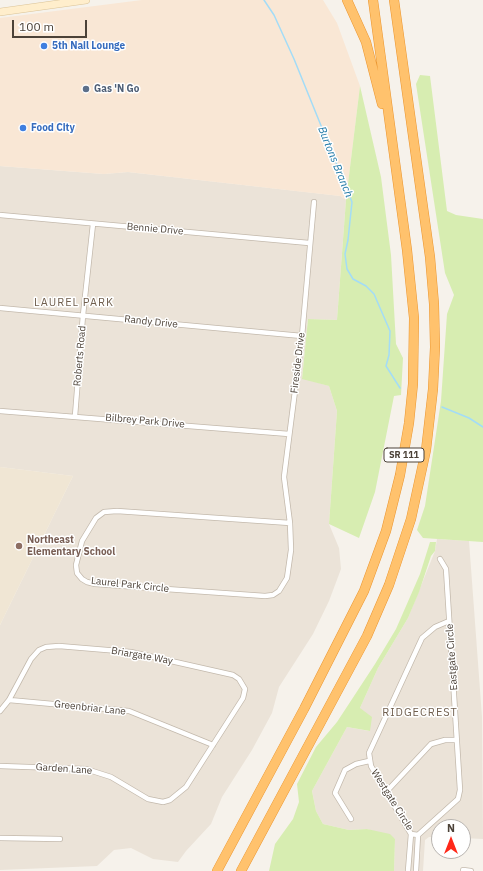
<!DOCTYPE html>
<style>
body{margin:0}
#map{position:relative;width:483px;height:871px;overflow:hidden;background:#f6f2eb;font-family:"IBM Plex Sans",sans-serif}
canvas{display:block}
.north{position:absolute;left:431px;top:819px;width:40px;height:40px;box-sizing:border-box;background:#fff;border:1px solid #b7b3af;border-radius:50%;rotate:0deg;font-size:11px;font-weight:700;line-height:16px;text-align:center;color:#4c4238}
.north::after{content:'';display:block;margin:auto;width:14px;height:18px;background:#ff2819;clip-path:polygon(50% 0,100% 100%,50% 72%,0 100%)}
.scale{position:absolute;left:12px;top:20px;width:75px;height:18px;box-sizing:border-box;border:2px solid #4c4238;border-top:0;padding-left:5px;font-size:12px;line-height:14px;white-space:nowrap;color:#4c4238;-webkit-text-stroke:3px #fff;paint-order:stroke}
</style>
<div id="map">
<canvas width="483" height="871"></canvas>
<div class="north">N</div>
<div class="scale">100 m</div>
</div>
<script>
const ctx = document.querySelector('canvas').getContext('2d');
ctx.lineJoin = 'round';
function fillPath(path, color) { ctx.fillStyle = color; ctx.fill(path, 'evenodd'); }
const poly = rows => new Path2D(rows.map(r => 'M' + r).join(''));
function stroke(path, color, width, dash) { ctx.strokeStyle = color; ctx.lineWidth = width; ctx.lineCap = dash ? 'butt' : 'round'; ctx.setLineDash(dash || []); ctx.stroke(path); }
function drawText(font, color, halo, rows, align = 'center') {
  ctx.font = font + ' "IBM Plex Sans",sans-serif'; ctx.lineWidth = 3; ctx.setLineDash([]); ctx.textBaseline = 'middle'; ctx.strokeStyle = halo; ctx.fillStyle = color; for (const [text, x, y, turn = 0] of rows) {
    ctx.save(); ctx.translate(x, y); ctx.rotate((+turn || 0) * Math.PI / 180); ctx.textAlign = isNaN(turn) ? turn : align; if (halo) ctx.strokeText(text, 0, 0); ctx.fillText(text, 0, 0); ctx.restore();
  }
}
const residential = poly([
 [0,166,104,174,128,172,341,196,346,200,337,320,308,319,302,378,329,386,337,411,329,524,339,548,341,569,329,601,313,634,279,687,272,713,252,750,222,797,211,824,186,851,178,862,153,859,131,848,114,850,97,866,0,870,0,625,73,476,0,467],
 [437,539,469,541,482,717,483,839,463,838,463,827,439,827,439,837,429,837,425,840,423,871,394,871,395,839,367,829,349,830,323,824,316,811,312,791,347,727,369,731,360,708,378,668,408,618,435,551]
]);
const commercial = poly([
 [142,0,323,0,337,23,360,86,346,200,340,196,128,172,104,174,0,166,0,18]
]);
const education = poly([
 [0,467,73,476,0,625]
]);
const green = poly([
 [420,75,430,76,447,211,456,215,483,219,483,542,423,538,417,530,425,506,441,401,447,314,454,295,445,273,416,84],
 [360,86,381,177,391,255,396,344,403,358,401,395,394,396,375,492,359,538,329,524,337,411,329,386,302,379,308,319,337,320,346,200],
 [430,542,436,542,435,551,431,556,419,592,408,618,378,668,360,708,372,717,370,731,347,727,312,791,316,811,323,824,349,830,367,829,390,834,395,839,394,871,269,871,275,844,293,819,299,802,297,784,316,747,337,722,375,664,396,629,420,574]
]);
const stream = poly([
 [264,0,274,15,294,59,352,202,348,240,345,254,347,269,353,279,366,286,374,294,390,331,389,355,386,366,400,388],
 [442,407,469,418,483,427]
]);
const street = poly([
 [0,215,309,243],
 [0,308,302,336],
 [0,411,289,434],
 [75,416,83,315,93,224],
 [117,511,290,523,291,550,287,578,279,591,273,595,265,596,95,584,87,582,82,579,77,573,76,565,82,541,96,518,104,512,117,511],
 [290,523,284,477,302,336,314,202],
 [9,700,129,711,213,745],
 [0,711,9,700,31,659,39,650,46,647,59,646,131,652,233,675,239,679,245,689,243,698,186,787,170,800,163,802,148,799,111,777,86,769,0,766],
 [387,791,431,744,445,740,457,740],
 [351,819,335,793,345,770,356,764,369,761],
 [418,835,458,799,460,790,446,569,440,559],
 [418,835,411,834,371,766,369,753,422,638,435,627,449,621],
 [0,838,60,839],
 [463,870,471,871],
 [408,871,411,834],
 [416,871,418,835]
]);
const secondary = poly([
 [0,12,86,0]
]);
const highway = poly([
 [347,0,366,42,382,104],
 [217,871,304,709,364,591,386,531,400,475,409,423,413,384,414,318,407,250,373,0],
 [241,871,367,636,389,585,411,519,426,450,433,389,435,347,434,304,430,257,394,0]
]);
const markers = [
 [44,46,4,"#3f7fe0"],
 [86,89,4,"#5c6f8a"],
 [23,128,4,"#3f7fe0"],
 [19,546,4,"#8d6e63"]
];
const shields = [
 [404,455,40]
];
const shieldNames = [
 ["SR 111",404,455]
];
const shopNames = [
 ["5th Nail Lounge",52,46],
 ["Food City",31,128]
];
const serviceNames = [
 ["Gas 'N Go",94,89]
];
const streetNames = [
 ["Bennie Drive",155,229,5],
 ["Randy Drive",151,322,6],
 ["Roberts Road",80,356,-85],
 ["Fireside Drive",298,363,-83],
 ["Bilbrey Park Drive",145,421,5],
 ["Laurel Park Circle",130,585,6],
 ["Briargate Way",142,656,10],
 ["Eastgate Circle",452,657,-94],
 ["Greenbriar Lane",90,708,6],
 ["Garden Lane",64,769,4],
 ["Westgate Circle",392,800,58]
];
const educationNames = [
 ["Northeast",27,540],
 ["Elementary School",27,552]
];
const waterNames = [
 ["Burtons Branch",335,162,68]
];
const neighbourhoodNames = [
 ["LAUREL PARK",74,303],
 ["RIDGECREST",420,713]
];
fillPath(residential, '#ebe3d8');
fillPath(commercial, '#f9e7d5');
fillPath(education, '#f0e6d4');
fillPath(green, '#d7edb1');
stroke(stream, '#a3dcf7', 1.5);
stroke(street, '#c3b9ac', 6);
stroke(secondary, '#dac397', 8);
stroke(highway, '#eb9630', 10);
stroke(street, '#fff', 4.5);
stroke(secondary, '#fec', 7);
stroke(highway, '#ffc26d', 9);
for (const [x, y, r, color] of markers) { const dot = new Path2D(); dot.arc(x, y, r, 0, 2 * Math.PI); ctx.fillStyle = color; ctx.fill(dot); stroke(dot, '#fff', 1.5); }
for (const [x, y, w] of shields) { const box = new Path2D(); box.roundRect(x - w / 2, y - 7, w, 14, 3); ctx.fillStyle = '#fff'; ctx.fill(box); stroke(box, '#4c4238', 1); }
drawText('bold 9px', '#4c4238', null, shieldNames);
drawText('bold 10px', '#366cbe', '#fff', shopNames, 'left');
drawText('bold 10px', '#4e5e75', '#fff', serviceNames, 'left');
drawText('10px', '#4c4238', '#fff', streetNames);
drawText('bold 10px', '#785e54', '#fff', educationNames, 'left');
drawText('italic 11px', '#237ba8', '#fff', waterNames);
ctx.letterSpacing = '1px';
drawText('11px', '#705f4e', '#fff', neighbourhoodNames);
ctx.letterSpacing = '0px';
</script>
